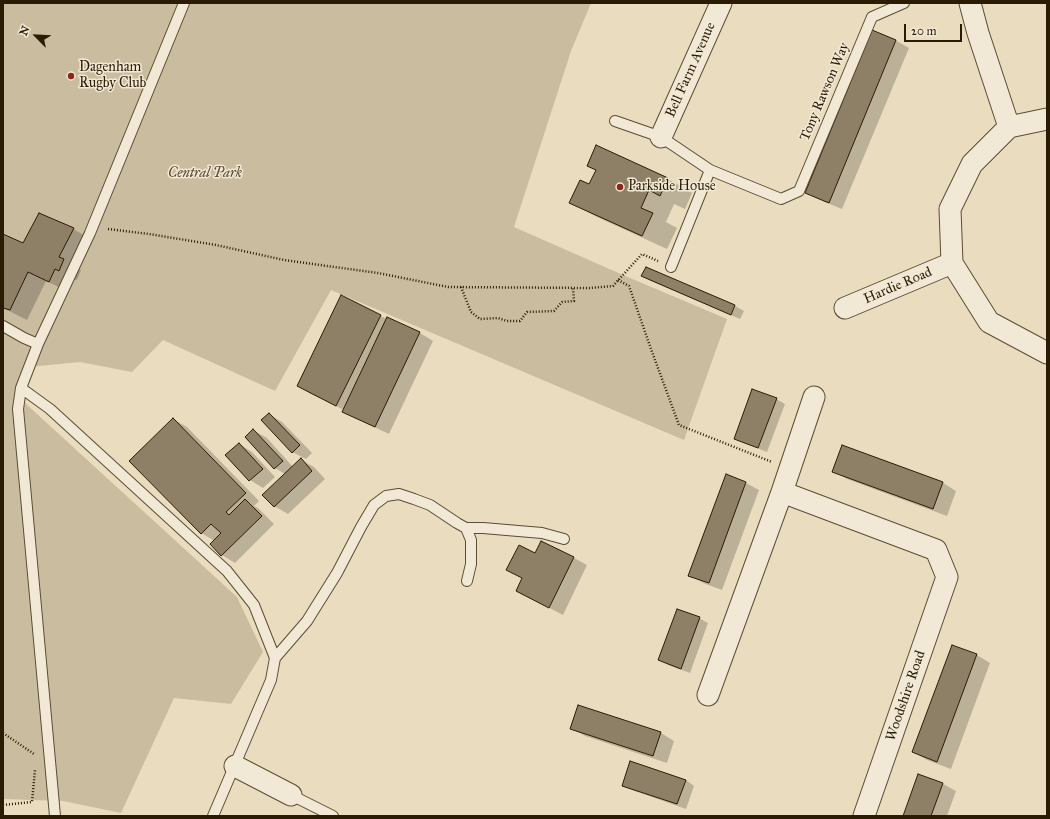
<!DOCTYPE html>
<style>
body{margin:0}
#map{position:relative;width:1050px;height:819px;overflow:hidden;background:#eaddbf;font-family:"IM FELL Great Primer",serif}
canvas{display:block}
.frame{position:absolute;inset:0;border:4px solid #2b1b05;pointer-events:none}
.north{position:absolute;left:16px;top:16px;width:40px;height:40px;-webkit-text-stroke:3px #f1e9d5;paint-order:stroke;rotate:294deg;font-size:11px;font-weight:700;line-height:16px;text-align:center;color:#2b1b05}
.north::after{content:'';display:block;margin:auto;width:14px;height:18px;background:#2b1b05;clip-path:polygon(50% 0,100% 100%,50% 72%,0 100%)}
.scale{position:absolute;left:904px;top:24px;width:58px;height:18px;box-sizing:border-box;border:2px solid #2b1b05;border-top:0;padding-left:5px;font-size:12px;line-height:14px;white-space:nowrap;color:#2b1b05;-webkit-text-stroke:3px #f1e9d5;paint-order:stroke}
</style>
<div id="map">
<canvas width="1050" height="819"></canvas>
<div class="frame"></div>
<div class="north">N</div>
<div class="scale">20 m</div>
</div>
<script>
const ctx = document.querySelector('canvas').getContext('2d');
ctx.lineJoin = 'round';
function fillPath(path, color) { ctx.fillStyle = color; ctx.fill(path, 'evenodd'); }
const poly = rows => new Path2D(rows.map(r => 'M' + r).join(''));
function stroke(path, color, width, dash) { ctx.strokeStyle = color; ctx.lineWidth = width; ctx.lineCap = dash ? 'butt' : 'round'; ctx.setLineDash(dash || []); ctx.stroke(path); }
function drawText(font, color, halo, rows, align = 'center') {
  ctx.font = font + ' "IM FELL Great Primer",serif'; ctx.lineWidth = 3; ctx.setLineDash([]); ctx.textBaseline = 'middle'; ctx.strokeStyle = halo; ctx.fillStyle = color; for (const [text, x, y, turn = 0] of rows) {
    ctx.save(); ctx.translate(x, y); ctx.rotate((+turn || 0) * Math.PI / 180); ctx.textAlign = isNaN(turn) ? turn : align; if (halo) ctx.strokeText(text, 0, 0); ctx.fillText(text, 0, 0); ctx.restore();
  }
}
const green = poly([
 [3,3,591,3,571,51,514,227,623,275,727,319,684,440,331,290,275,391,163,340,132,372,80,362,29,367,25,403,237,597,263,652,231,704,174,698,121,813,63,801,3,799]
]);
const shadow = poly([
 [895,40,909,48,842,209,820,200,807,193],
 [588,166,668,179,692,193,685,209,674,204,666,222,677,228,667,249,595,216,571,202,590,186,597,171],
 [73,229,91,239,76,268,81,270,77,280,72,279,67,291,46,281,27,320,3,308,3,235,24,244],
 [646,268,735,306,744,311,740,319,651,281,643,276],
 [342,297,387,319,388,318,420,333,433,341,389,434,357,419,344,411,344,410,311,394,298,386],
 [776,399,785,404,767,452,744,443,735,438],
 [269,414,282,422,312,453,306,459,292,452],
 [173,419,187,427,259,501,254,506,258,508,274,524,235,563,222,555,215,541,201,533],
 [253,430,267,438,293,467,301,460,314,467,325,479,288,514,274,506,285,474,275,468],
 [239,444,252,452,275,477,263,488,250,480,227,455],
 [842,446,943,483,956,491,947,516,847,479,833,471],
 [726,475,746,483,759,490,722,590,703,583,689,575],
 [535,554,574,558,587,565,563,615,517,591],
 [699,618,708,623,690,673,668,665,659,660],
 [953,646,977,655,990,663,951,769,927,760,913,752],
 [571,728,661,733,674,741,667,763,585,736],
 [686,780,694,786,686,809,632,790,623,785],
 [943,784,956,791,947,816,904,816]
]);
const building = poly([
 [872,30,896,40,829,203,805,193,872,30],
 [596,145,668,178,660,196,649,190,641,208,653,213,642,236,569,203,580,180,589,184,596,170,587,166,596,145],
 [39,213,74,228,59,257,64,259,59,271,55,269,49,282,28,272,10,310,3,308,3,234,23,243,39,213],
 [646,267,735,305,731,315,641,276,646,267],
 [341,295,381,315,336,406,297,386,341,295],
 [387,317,420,332,375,427,342,412,387,317],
 [752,389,777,398,758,448,734,439,752,389],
 [269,413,300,445,292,453,261,420,269,413],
 [173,418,246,493,226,512,229,515,245,499,262,516,221,556,210,544,221,533,211,524,201,534,129,461,173,418],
 [253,429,283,461,274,469,245,437,253,429],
 [239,443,263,469,249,481,225,455,239,443],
 [842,445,943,482,933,509,832,472,842,445],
 [301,458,312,471,274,507,262,495,301,458],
 [726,474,746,482,709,583,688,576,726,474],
 [541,541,574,557,549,608,516,591,522,578,506,570,519,545,535,553,541,541],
 [677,609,700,617,681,669,658,660,677,609],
 [952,645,977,654,937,762,912,752,952,645],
 [578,705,661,732,653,756,570,729,578,705],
 [630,761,686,780,677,804,622,786,630,761],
 [918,774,943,783,931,816,903,816,918,774]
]);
const path = poly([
 [108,229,149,234,216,245,284,260,378,273,448,287,589,288,613,286,642,254,658,261],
 [618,280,629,286,651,349,679,425,772,462],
 [461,287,471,312,480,319,498,318,507,321,520,321,527,312,554,311,562,302,574,301,573,288],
 [3,733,34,754],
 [3,805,32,802,35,770]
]);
const service = poly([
 [615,121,661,137,710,170,781,199,799,191,872,17,904,3],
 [671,267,710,170],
 [3,326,24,338,38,344],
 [21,388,50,409,227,571,254,605,275,658,271,680,213,816],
 [466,528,483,528,542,533,564,539],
 [275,658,307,621,337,573,361,527,374,505,386,496,399,494,414,499,430,505,457,523,466,528,471,540,471,564,467,581],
 [291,795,333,816],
 [55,816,18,409,21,388,38,344,90,233,184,3]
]);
const minor = poly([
 [970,3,978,33,1009,127],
 [1047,119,1009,127,972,164,950,209,952,263,989,322,1047,353],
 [661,137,721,3],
 [845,308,952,263],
 [782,492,936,550,947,577,864,816],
 [708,695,782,492,814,397],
 [235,766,291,795]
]);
const markers = [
 [71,76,4,"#8f2418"],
 [620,187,4,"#8f2418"]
];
const poiNames = [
 ["Dagenham",79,68],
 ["Rugby Club",79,84],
 ["Parkside House",628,187]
];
const streetNames = [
 ["Bell Farm Avenue",691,70,-66],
 ["Tony Rawson Way",825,92,-67],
 ["Hardie Road",898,286,-23],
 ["Woodshire Road",906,696,-71]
];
const parkNames = [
 ["Central Park",205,174]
];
fillPath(green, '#cabc9f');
fillPath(shadow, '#0003');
fillPath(building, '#8e8066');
stroke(building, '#2b1b05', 1);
stroke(service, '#5b4c34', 12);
stroke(minor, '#5b4c34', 23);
stroke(path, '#2b1b05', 2.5, [1, 2]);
stroke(service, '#f1e9d5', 10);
stroke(minor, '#f1e9d5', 21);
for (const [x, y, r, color] of markers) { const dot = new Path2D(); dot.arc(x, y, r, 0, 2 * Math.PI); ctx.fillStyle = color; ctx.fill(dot); stroke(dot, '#f1e9d5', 1.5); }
drawText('14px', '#2b1b05', '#f1e9d5', poiNames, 'left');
drawText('14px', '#2b1b05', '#f1e9d5', streetNames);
drawText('italic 14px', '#5b4b33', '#f1e9d5', parkNames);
</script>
